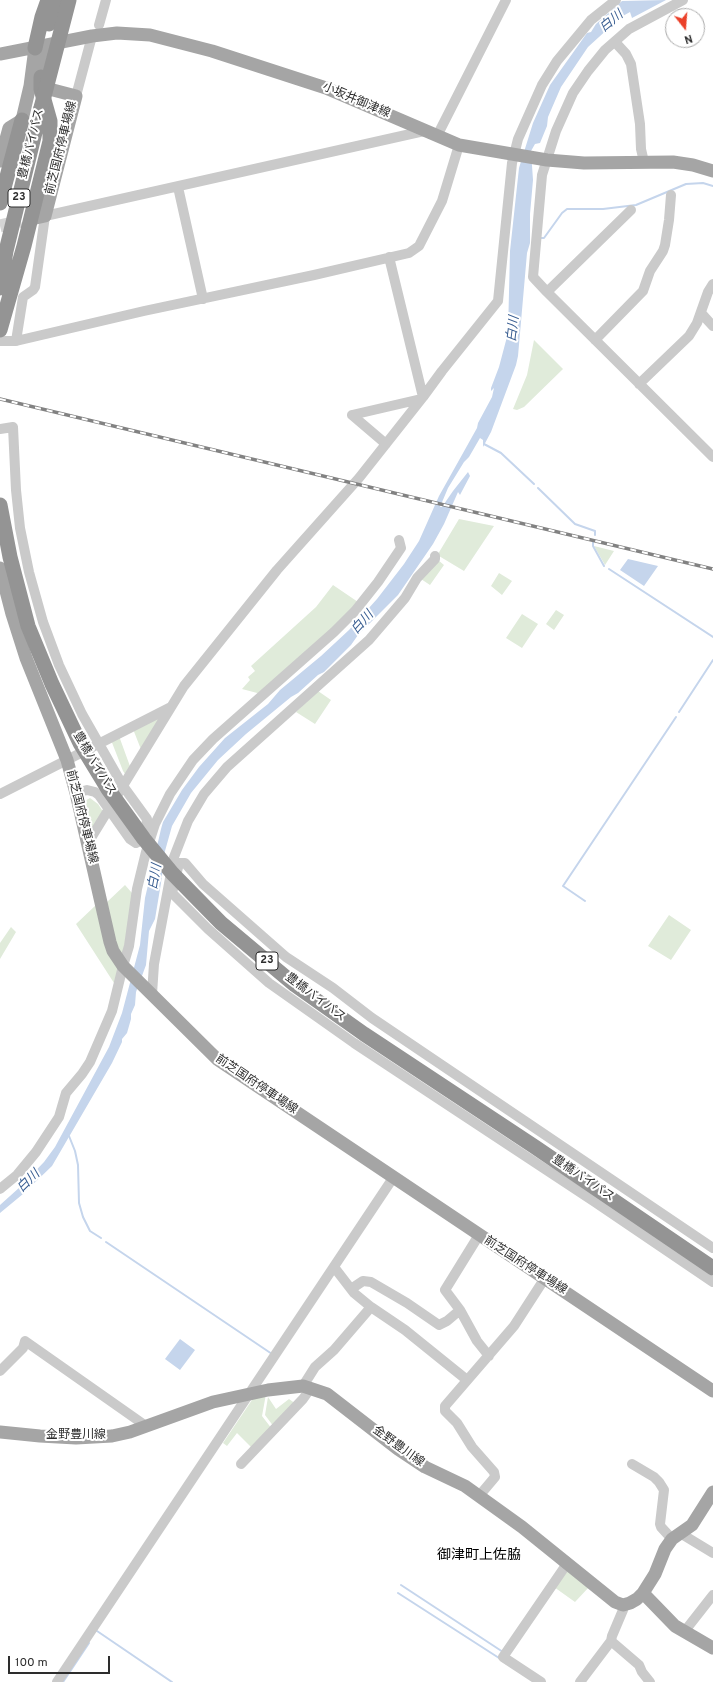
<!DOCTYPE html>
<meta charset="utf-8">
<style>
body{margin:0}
#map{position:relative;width:713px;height:1682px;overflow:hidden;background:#fff;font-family:Overpass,sans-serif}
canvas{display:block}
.north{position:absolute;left:665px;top:8px;width:40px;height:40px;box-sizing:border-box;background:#fff;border:1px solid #ababab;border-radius:50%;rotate:163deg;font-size:11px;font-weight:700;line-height:16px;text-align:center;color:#2d2d2d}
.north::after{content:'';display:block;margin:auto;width:14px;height:18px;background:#eb4029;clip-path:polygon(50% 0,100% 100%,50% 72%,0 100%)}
.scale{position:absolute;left:8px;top:1656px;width:102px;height:18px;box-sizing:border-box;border:2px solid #2d2d2d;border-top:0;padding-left:5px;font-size:12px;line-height:14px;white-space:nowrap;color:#2d2d2d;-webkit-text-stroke:3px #fff;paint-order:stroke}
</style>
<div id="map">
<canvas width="713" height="1682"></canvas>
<div class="north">N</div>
<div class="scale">100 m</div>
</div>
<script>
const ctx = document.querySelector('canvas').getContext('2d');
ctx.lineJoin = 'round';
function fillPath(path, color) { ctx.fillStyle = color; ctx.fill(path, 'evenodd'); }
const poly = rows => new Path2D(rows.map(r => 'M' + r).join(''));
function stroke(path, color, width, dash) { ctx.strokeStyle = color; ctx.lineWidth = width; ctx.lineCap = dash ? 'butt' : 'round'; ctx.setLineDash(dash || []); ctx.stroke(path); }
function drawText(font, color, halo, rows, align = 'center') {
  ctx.font = font + ' Overpass,"Noto Sans JP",sans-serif'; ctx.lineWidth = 4; ctx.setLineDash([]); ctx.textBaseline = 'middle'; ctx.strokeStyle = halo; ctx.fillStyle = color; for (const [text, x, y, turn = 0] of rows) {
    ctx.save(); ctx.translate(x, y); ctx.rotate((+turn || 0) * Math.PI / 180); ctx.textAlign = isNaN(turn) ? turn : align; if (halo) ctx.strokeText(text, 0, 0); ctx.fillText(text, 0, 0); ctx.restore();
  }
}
const green = poly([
 [534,340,563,369,524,407,517,410,513,409,527,375],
 [459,519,494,526,464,571,439,556,438,554],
 [594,546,614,551,605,565],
 [438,560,444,565,430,585,421,579],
 [499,573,512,581,502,595,491,586],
 [333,585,358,602,332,630,261,694,242,689,250,680,248,677,255,671,251,666,316,607],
 [556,610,564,615,554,630,546,624],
 [522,614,538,624,522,648,506,638],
 [318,691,331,700,315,724,296,712],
 [165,712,142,752,133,729],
 [119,736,131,769,127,777,123,771,111,740],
 [90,798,98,804,104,813,91,834,83,802],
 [125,885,132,893,124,957,117,946,107,902],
 [96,905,120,969,114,983,76,924],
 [669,915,691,930,671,960,648,946],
 [11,927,16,932,0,959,0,943],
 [266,1394,262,1416,272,1429,253,1449,237,1433,227,1446,223,1443,254,1397],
 [268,1397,276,1409,289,1399,296,1404,274,1427,265,1415],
 [568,1569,590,1586,575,1602,554,1587]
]);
const water = poly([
 [666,0,632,18,630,12,621,17,588,47,561,87,548,117,547,126,540,143,535,144,531,151,533,180,530,214,530,243,527,253,518,356,516,365,491,432,483,447,483,440,480,438,469,457,464,462,448,488,440,507,442,507,453,491,468,472,470,476,461,493,460,495,458,492,444,524,433,544,398,595,358,635,351,645,324,672,318,675,298,693,291,697,246,734,218,760,191,793,172,826,165,851,161,883,155,919,149,931,146,965,136,992,135,1005,131,1014,131,1019,127,1033,122,1039,122,1042,112,1063,52,1166,23,1194,0,1213,0,1205,20,1187,44,1162,55,1147,109,1047,122,1013,140,945,145,898,161,829,163,822,182,790,199,767,225,738,268,704,280,690,321,656,349,630,377,599,404,564,419,541,439,496,477,428,478,423,492,397,494,388,491,391,491,388,499,367,508,333,510,251,519,168,533,123,550,85,587,33,591,32,596,24,622,1],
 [628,559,658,566,644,586,620,570],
 [180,1339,195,1350,180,1370,165,1359]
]);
const stream = poly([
 [541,238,544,238,562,213,567,209,603,209,636,205,686,184,703,183,713,186],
 [484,444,501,453,534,484],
 [538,488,575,524,595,531,595,535],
 [593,542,593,546,604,566],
 [609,569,713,637],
 [679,712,713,660],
 [585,901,563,886,676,717],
 [69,1136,75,1151,78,1165,79,1203,83,1217,90,1231,101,1238],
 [106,1242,272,1354],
 [401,1585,503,1652],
 [398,1593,499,1658],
 [97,1631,172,1682],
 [63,1682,89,1643]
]);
const majorTunnel = poly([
 [0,226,21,221]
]);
const minor = poly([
 [683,0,629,29,605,50,588,71,573,93,556,131,542,175,533,277,547,292,713,457],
 [99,25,106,0],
 [615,42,626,54,631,64,640,124,641,149,644,162],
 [76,96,92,36],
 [437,136,506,0],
 [178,187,203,299],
 [389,257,423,397],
 [547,292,631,210],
 [701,313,713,326],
 [595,340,643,291,650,271,663,251,665,245,669,220,671,195],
 [0,341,16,341,23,297,33,290,35,287,45,216,424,131],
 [16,341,144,311,314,275,409,253,419,246,442,201,459,145],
 [639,384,689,336,697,323,708,292,713,284],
 [352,415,421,399],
 [352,415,386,444],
 [0,429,13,427,16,490,20,528,29,572,43,622,59,665,82,714,123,786,147,819,146,828,138,842,136,843,130,839,99,795,95,792,87,790,76,793],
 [0,794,171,707],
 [88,843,184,686,277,570,359,478,423,397,442,371,498,301,512,163,518,139,542,85,557,61,591,20,616,0],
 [152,994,154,964,174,857,188,821,204,794,227,767,369,640,405,598,417,578,435,559,435,556],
 [0,1189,17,1175,36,1152,59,1117,66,1093,82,1074,90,1062,112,1011,123,966,129,946,137,889,146,852,155,824,170,794,193,760,213,739,334,632,355,611,378,582,401,548,399,540],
 [479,1235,445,1290,460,1310,477,1341,489,1356],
 [713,1248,372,1018,333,988,286,957,203,884,185,863,179,863,172,893,208,929,269,983,354,1043,595,1202,713,1282],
 [334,1267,354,1293,371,1307,405,1330,467,1380],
 [351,1289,363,1281,371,1282,407,1303,439,1325,447,1321,460,1310],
 [0,1371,23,1348,25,1341,146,1426],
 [303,1386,315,1367,334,1350,371,1307],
 [241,1464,303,1399,310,1389],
 [632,1464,654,1477,659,1482,664,1490,660,1524,661,1527,672,1539],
 [479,1496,495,1477,494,1472,472,1447,457,1423,445,1411,445,1406,514,1326,545,1278],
 [680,1533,713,1553],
 [684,1632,713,1595],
 [611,1641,639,1665,642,1672,650,1682],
 [57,1682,393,1178],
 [541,1682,503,1657,564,1568,566,1561],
 [580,1682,611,1641,612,1636,623,1610,623,1605]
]);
const major = poly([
 [0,54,92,36,117,33,150,35,212,51,326,88,459,145,547,160,584,163,673,162,693,165,713,171],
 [0,161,9,128,22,120,30,86,35,48],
 [36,218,45,216,76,96,53,90,48,87,42,80,41,77,45,46],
 [0,568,12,614,26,658,67,760,76,793,110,942,113,951,123,966,217,1059,713,1391],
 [0,1432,40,1436,76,1438,112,1436,130,1432,213,1402,268,1390,303,1386,327,1394,398,1449,425,1467,465,1486,522,1527,615,1602,623,1605,630,1603,637,1599,643,1593,655,1574,665,1549,672,1539,692,1525,713,1492],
 [643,1593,675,1626,713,1648]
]);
const highway = poly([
 [49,24,54,10,61,0],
 [35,48,42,17,48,0],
 [0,203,22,120],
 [0,288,6,251,41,108],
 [0,330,24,246,50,141,50,121,41,89,41,77]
]);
const rail = poly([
 [0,399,713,569]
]);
const highwayBridge = poly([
 [41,108,69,0],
 [0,505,10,557,28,626,52,684,80,743,108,789,144,839,172,873,221,923,295,985,364,1034,535,1147,713,1268]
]);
const shields = [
 [19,198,22],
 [267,961,22]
];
const shieldNames = [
 ["23",19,198],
 ["23",267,961]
];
const streetNames = [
 ["小坂井御津線",356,101,23],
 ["豊橋バイパス",32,144,-76],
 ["前芝国府停車場線",62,148,-76],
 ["豊橋バイパス",94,764,59],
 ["前芝国府停車場線",81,817,76],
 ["豊橋バイパス",315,998,37],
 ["前芝国府停車場線",256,1085,34],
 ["豊橋バイパス",583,1179,34],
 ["前芝国府停車場線",525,1266,33],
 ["金野豊川線",76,1436],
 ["金野豊川線",398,1447,36]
];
const waterNames = [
 ["白川",612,22,-39],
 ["白川",514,329,-83],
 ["白川",363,623,-48],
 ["白川",156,877,-80],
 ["白川",29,1182,-44]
];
const quarterNames = [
 ["御津町上佐脇",479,1556]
];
fillPath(green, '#e0ebda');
fillPath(water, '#c5d5ec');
stroke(stream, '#c5d5ec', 2);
stroke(majorTunnel, '#d5d5d5', 13, [13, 6]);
stroke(minor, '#cacaca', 10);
stroke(major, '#a5a5a5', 13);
stroke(highway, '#949494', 15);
stroke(rail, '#828282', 3.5);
stroke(rail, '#fff', 2, [6]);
stroke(highwayBridge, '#949494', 15);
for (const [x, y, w] of shields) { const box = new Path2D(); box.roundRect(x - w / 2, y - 9, w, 18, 3); ctx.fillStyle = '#fff'; ctx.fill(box); stroke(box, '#2d2d2d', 1); }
drawText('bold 11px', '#2d2d2d', null, shieldNames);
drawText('12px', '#2d2d2d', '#fff', streetNames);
drawText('italic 13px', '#395e92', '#fff', waterNames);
drawText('14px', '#000', '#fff', quarterNames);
</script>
